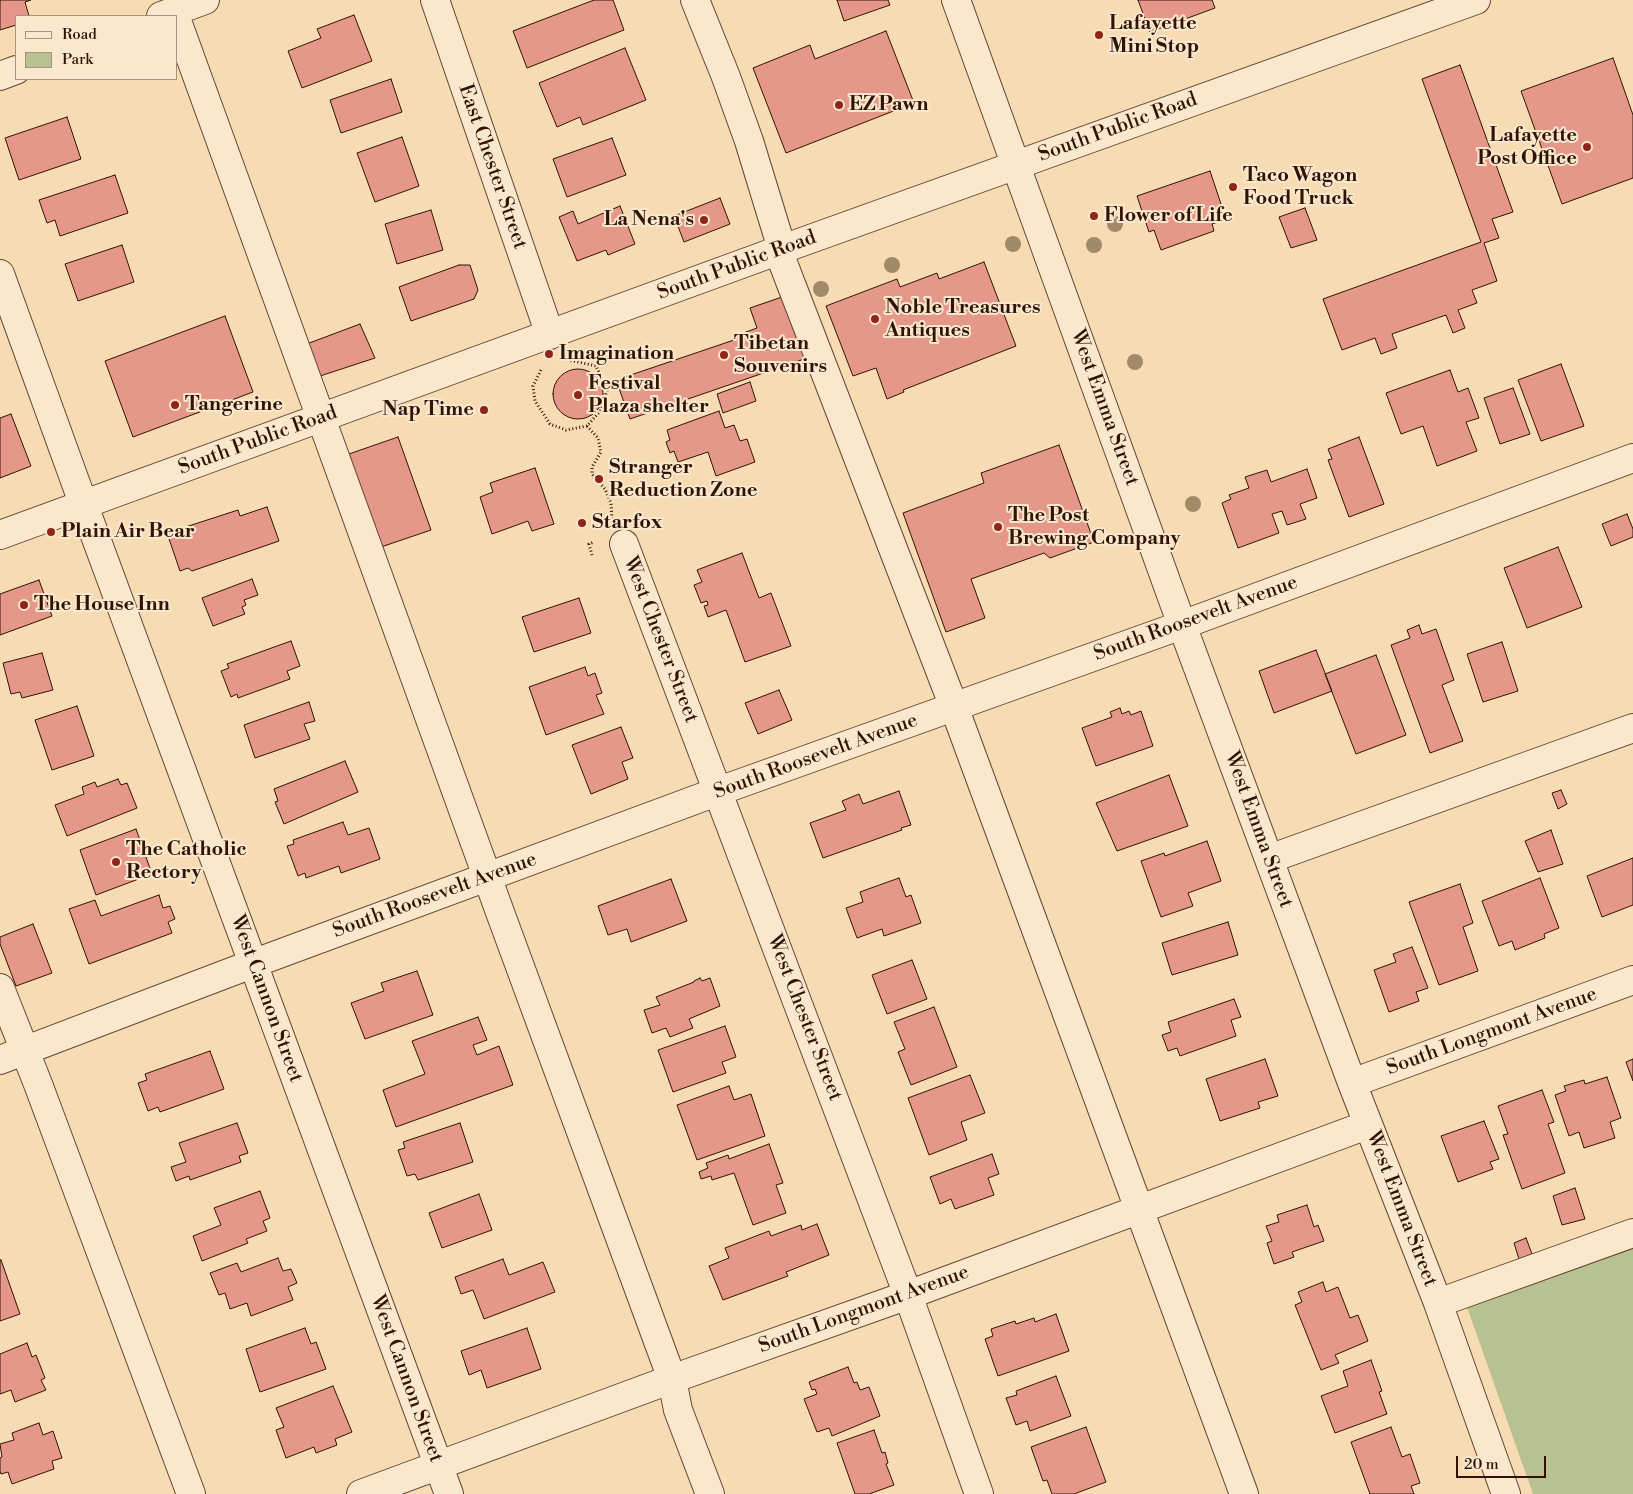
<!DOCTYPE html>
<style>
body{margin:0}
#map{position:relative;width:1633px;height:1494px;overflow:hidden;background:#f7dbb3;font-family:"Libre Bodoni",serif}
canvas{display:block}
.legend{position:absolute;left:15px;top:15px;width:162px;height:65px;box-sizing:border-box;background:#fae8ce;border:1px solid #aa937e;margin:0;padding:6px 9px;list-style:none;font-size:15px;color:#311306}
.legend li{display:flex;align-items:center;gap:10px;height:25px}
.legend b{width:25px;border:1px solid #aa937e}
.scale{position:absolute;left:1456px;top:1456px;width:90px;height:22px;box-sizing:border-box;border:2px solid #311306;border-top:0;padding-left:6px;font-size:15px;line-height:18px;white-space:nowrap;color:#311306;-webkit-text-stroke:4px #fae8ce;paint-order:stroke}
</style>
<div id="map">
<canvas width="1633" height="1494"></canvas>
<ul class="legend">
<li><b style="height:6px;background:#fae8ce"></b>Road</li>
<li><b style="height:14px;background:#b8c190"></b>Park</li>
</ul>
<div class="scale">20 m</div>
</div>
<script>
const ctx = document.querySelector('canvas').getContext('2d');
ctx.lineJoin = 'round';
function fillPath(path, color) { ctx.fillStyle = color; ctx.fill(path, 'evenodd'); }
const poly = rows => new Path2D(rows.map(r => 'M' + r).join(''));
function stroke(path, color, width, dash) { ctx.strokeStyle = color; ctx.lineWidth = width; ctx.lineCap = dash ? 'butt' : 'round'; ctx.setLineDash(dash || []); ctx.stroke(path); }
function drawText(font, color, halo, rows, align = 'center') {
  ctx.font = font + ' "Libre Bodoni",serif'; ctx.lineWidth = 4; ctx.setLineDash([]); ctx.textBaseline = 'middle'; ctx.strokeStyle = halo; ctx.fillStyle = color; for (const [text, x, y, turn = 0] of rows) {
    ctx.save(); ctx.translate(x, y); ctx.rotate((+turn || 0) * Math.PI / 180); ctx.textAlign = isNaN(turn) ? turn : align; if (halo) ctx.strokeText(text, 0, 0); ctx.fillText(text, 0, 0); ctx.restore();
  }
}
const green = poly([
 [1633,1246,1633,1494,1533,1494,1467,1307]
]);
const building = poly([
 [0,0,31,0,25,2,29,16,16,16,16,25,0,30,0,0],
 [594,0,613,0,624,30,527,68,513,31,594,0],
 [837,0,888,0,890,5,844,21,837,0],
 [1138,0,1212,0,1215,8,1150,32,1138,0],
 [354,15,372,61,302,88,288,51,321,38,317,29,354,15],
 [886,31,914,103,786,153,753,68,810,45,815,59,886,31],
 [625,48,646,100,583,125,580,117,557,127,539,83,625,48],
 [1613,58,1633,115,1633,178,1562,204,1521,91,1613,58],
 [1460,65,1513,212,1492,219,1499,238,1484,243,1497,281,1472,290,1477,303,1458,310,1465,328,1453,333,1446,315,1392,334,1397,348,1381,354,1375,338,1342,350,1323,299,1481,242,1422,79,1460,65],
 [391,79,402,112,341,133,330,100,391,79],
 [67,117,81,159,19,180,5,138,67,117],
 [402,137,419,186,375,202,357,153,402,137],
 [612,138,626,175,567,197,553,159,612,138],
 [1210,171,1226,219,1212,224,1214,231,1161,250,1154,230,1149,232,1137,196,1210,171],
 [115,175,128,213,60,236,55,220,47,223,39,200,115,175],
 [720,198,730,224,684,242,674,216,720,198],
 [620,206,635,244,608,255,606,250,577,261,559,217,573,211,578,224,620,206],
 [1305,208,1317,240,1291,248,1279,217,1305,208],
 [431,210,443,250,397,264,385,224,431,210],
 [122,245,134,282,78,301,65,264,122,245],
 [984,262,1016,346,903,390,904,392,887,399,876,368,853,376,826,306,897,279,900,287,937,273,939,279,984,262],
 [459,265,470,265,478,290,474,299,411,321,399,287,459,265],
 [785,296,807,358,630,419,616,380,734,340,735,336,757,328,750,308,785,296],
 [225,316,253,392,133,437,105,361,225,316],
 [360,324,375,358,317,377,304,345,360,324],
 [1561,364,1584,426,1541,441,1518,380,1561,364],
 '553 394a25 25 0 1 1 50 0a25 25 0 1 1-50 0Z',
 [1450,370,1458,392,1468,388,1479,418,1466,422,1477,451,1437,466,1423,426,1401,434,1386,393,1450,370],
 [750,382,756,401,723,413,717,394,750,382],
 [1513,388,1530,434,1500,444,1484,398,1513,388],
 [719,411,725,428,734,425,740,441,747,439,755,462,716,476,708,452,678,462,674,451,670,453,666,442,670,440,667,430,719,411],
 [11,414,31,466,0,478,0,418,11,414],
 [398,437,431,530,381,547,349,454,398,437],
 [1359,437,1384,504,1349,517,1328,460,1332,459,1328,449,1359,437],
 [1059,445,1094,542,1050,558,1044,553,971,579,985,618,946,632,903,513,984,483,981,473,1059,445],
 [535,468,554,524,532,531,528,521,492,534,480,497,493,492,490,483,535,468],
 [1307,469,1317,498,1300,504,1306,519,1287,525,1282,511,1272,514,1279,533,1238,548,1222,503,1231,499,1229,495,1249,488,1245,477,1267,470,1271,482,1307,469],
 [267,507,279,541,192,571,188,568,180,571,167,533,238,510,240,516,267,507],
 [1627,514,1633,529,1633,537,1611,546,1602,524,1627,514],
 [1558,547,1582,607,1527,628,1504,568,1558,547],
 [742,553,759,598,771,593,791,646,745,662,726,610,708,617,704,606,708,605,707,601,701,603,694,585,702,582,697,570,742,553],
 [252,579,258,595,244,600,246,605,242,607,245,614,213,626,202,598,252,579],
 [39,580,52,616,0,635,0,594,39,580],
 [579,598,591,633,534,652,522,617,579,598],
 [1419,625,1422,634,1436,629,1454,680,1442,685,1463,741,1430,753,1391,645,1410,638,1407,630,1419,625],
 [291,641,300,666,287,671,290,679,238,698,237,694,231,697,221,671,229,668,227,664,291,641],
 [1502,642,1518,691,1483,702,1467,654,1502,642],
 [1316,650,1332,691,1274,713,1259,671,1316,650],
 [42,653,53,690,22,698,20,692,11,694,3,663,42,653],
 [1376,655,1406,735,1356,754,1325,674,1376,655],
 [585,667,588,676,595,673,602,693,596,695,604,714,546,735,529,687,585,667],
 [779,690,792,720,758,734,745,703,779,690],
 [309,702,315,721,304,724,310,739,255,758,244,725,309,702],
 [77,706,94,756,52,770,35,720,77,706],
 [1120,708,1122,714,1129,711,1131,715,1141,711,1153,746,1096,766,1082,728,1112,717,1110,712,1120,708],
 [621,727,633,758,622,762,628,779,591,794,572,745,621,727],
 [345,761,358,792,284,824,275,802,278,801,274,789,345,761],
 [1169,775,1188,826,1117,851,1096,803,1169,775],
 [118,779,121,785,127,783,137,808,67,836,55,805,84,794,82,787,95,782,97,787,118,779],
 [1561,790,1567,804,1558,809,1552,793,1561,790],
 [899,791,911,825,901,828,902,830,823,858,810,823,846,810,842,801,859,794,863,804,899,791],
 [343,822,348,835,369,828,380,859,341,873,339,866,306,878,305,873,298,876,287,846,294,844,293,840,343,822],
 [136,829,152,874,96,895,80,850,136,829],
 [1551,830,1563,864,1538,872,1525,841,1551,830],
 [1207,841,1221,881,1188,893,1193,906,1161,917,1141,861,1164,853,1165,856,1207,841],
 [1633,858,1633,905,1602,917,1587,876,1633,858],
 [899,878,906,897,911,895,921,923,884,936,882,929,857,938,846,908,863,902,860,892,899,878],
 [1540,878,1559,928,1544,934,1545,938,1515,950,1512,941,1499,946,1482,901,1540,878],
 [671,879,687,921,631,942,627,929,608,935,598,906,671,879],
 [1460,884,1473,923,1463,927,1478,971,1439,985,1409,902,1460,884],
 [159,895,163,908,170,906,175,919,168,922,172,933,89,964,69,909,95,900,101,916,159,895],
 [1228,922,1238,955,1172,975,1162,943,1228,922],
 [33,924,52,973,16,986,0,944,0,937,33,924],
 [1412,947,1428,988,1416,992,1419,1001,1389,1012,1374,970,1396,962,1393,954,1412,947],
 [912,960,927,999,887,1014,872,975,912,960],
 [417,971,433,1015,365,1039,351,1003,384,991,381,983,417,971],
 [700,978,702,981,710,978,720,1006,689,1019,693,1028,670,1037,666,1028,652,1033,644,1010,660,1005,656,997,694,982,694,981,700,978],
 [1234,999,1241,1017,1231,1020,1236,1036,1180,1056,1177,1048,1168,1051,1162,1035,1171,1032,1168,1022,1234,999],
 [934,1007,957,1067,911,1085,898,1052,905,1049,894,1022,934,1007],
 [478,1017,487,1040,473,1045,477,1055,499,1046,513,1085,396,1127,383,1090,425,1074,412,1041,478,1017],
 [725,1026,736,1057,722,1062,726,1073,673,1092,658,1050,725,1026],
 [210,1051,224,1089,160,1112,158,1107,148,1111,138,1083,147,1080,145,1074,210,1051],
 [1265,1059,1278,1096,1258,1102,1260,1108,1220,1121,1206,1079,1265,1059],
 [1633,1059,1633,1081,1626,1062,1633,1059],
 [970,1075,985,1113,961,1122,967,1140,929,1155,908,1098,970,1075],
 [1607,1077,1621,1118,1610,1122,1615,1138,1584,1148,1579,1132,1569,1136,1555,1095,1566,1091,1564,1086,1584,1080,1585,1084,1607,1077],
 [729,1086,734,1100,751,1094,765,1136,697,1160,677,1105,729,1086],
 [1542,1090,1554,1122,1548,1124,1565,1173,1522,1189,1503,1135,1508,1134,1498,1106,1542,1090],
 [1484,1121,1499,1159,1490,1162,1493,1169,1458,1182,1441,1136,1484,1121],
 [237,1123,248,1153,239,1156,241,1162,190,1180,189,1176,176,1181,171,1167,186,1162,179,1143,237,1123],
 [460,1123,473,1162,418,1180,415,1174,407,1176,398,1150,405,1148,403,1142,460,1123],
 [769,1144,783,1183,776,1185,786,1213,753,1225,734,1173,712,1180,711,1176,701,1179,699,1172,708,1168,706,1163,728,1155,729,1159,769,1144],
 [992,1154,999,1174,988,1178,994,1195,955,1209,951,1199,940,1204,930,1177,992,1154],
 [1575,1188,1585,1219,1562,1225,1553,1196,1575,1188],
 [260,1191,270,1218,263,1221,267,1231,246,1239,248,1243,202,1261,193,1236,221,1225,214,1208,260,1191],
 [479,1194,492,1230,442,1248,429,1213,479,1194],
 [1307,1205,1314,1227,1318,1225,1324,1241,1292,1252,1294,1257,1274,1264,1267,1243,1272,1241,1266,1226,1279,1222,1277,1215,1307,1205],
 [817,1224,829,1255,786,1272,788,1276,723,1300,709,1266,729,1258,725,1248,769,1231,771,1236,801,1225,802,1230,817,1224],
 [1526,1238,1532,1254,1519,1259,1514,1243,1526,1238],
 [278,1258,283,1271,291,1269,297,1283,288,1287,293,1300,251,1316,247,1303,230,1309,225,1293,219,1295,210,1273,237,1263,241,1272,278,1258],
 [503,1259,509,1275,543,1262,555,1292,484,1319,473,1290,461,1294,455,1277,503,1259],
 [1,1260,20,1314,0,1321,0,1260,1,1260],
 [1323,1282,1326,1292,1338,1287,1350,1318,1358,1315,1368,1341,1335,1355,1339,1363,1321,1370,1295,1305,1302,1302,1298,1292,1323,1282],
 [1056,1314,1069,1351,998,1376,985,1339,993,1336,991,1329,1015,1321,1016,1324,1034,1318,1035,1322,1056,1314],
 [305,1328,311,1344,316,1342,326,1369,260,1392,246,1349,305,1328],
 [527,1328,541,1369,487,1388,481,1370,469,1375,461,1351,527,1328],
 [27,1343,32,1357,36,1355,45,1378,41,1380,46,1390,15,1402,11,1390,0,1394,0,1354,27,1343],
 [1371,1360,1382,1391,1379,1392,1387,1414,1335,1433,1321,1396,1348,1386,1343,1371,1371,1360],
 [848,1367,854,1383,857,1382,860,1390,869,1387,880,1416,832,1436,829,1428,817,1432,804,1399,817,1394,815,1389,812,1390,809,1382,848,1367],
 [1056,1376,1071,1416,1030,1431,1027,1421,1016,1425,1006,1398,1017,1395,1016,1391,1056,1376],
 [333,1386,352,1432,335,1439,337,1445,316,1453,314,1447,286,1458,276,1430,284,1427,276,1408,333,1386],
 [39,1423,43,1435,53,1431,62,1458,52,1461,54,1469,12,1484,8,1472,1,1474,0,1471,0,1458,2,1457,0,1444,14,1440,12,1433,39,1423],
 [1086,1427,1106,1482,1074,1494,1052,1494,1047,1480,1043,1481,1031,1447,1086,1427],
 [1391,1427,1402,1457,1410,1454,1420,1483,1411,1486,1414,1494,1370,1494,1351,1442,1391,1427],
 [874,1430,882,1453,885,1452,888,1463,886,1464,894,1485,869,1494,855,1494,837,1443,874,1430]
]);
const path = poly([
 [541,370,533,386,535,401,550,424,566,430,587,426,601,410,607,390,596,366,569,360],
 [587,426,598,438,601,452,592,467,592,474,605,489,611,503,612,519],
 [592,555,589,544,594,542]
]);
const minor = poly([
 [435,0,550,335],
 [695,0,726,77,749,141,782,249],
 [956,0,1182,625,1352,1083,1438,1303,1506,1494],
 [161,16,205,0],
 [176,18,501,915,672,1379,678,1410,710,1494],
 [0,76,16,70],
 [778,250,954,707,1244,1494],
 [0,274,83,503,449,1494],
 [0,535,788,247,1476,0],
 [624,544,908,1295,979,1494],
 [1269,859,1633,728],
 [0,988,38,1084,191,1494],
 [0,1060,252,964,719,791,1182,625,1633,458],
 [1352,1083,1633,980],
 [1438,1303,1633,1233],
 [361,1494,672,1379,908,1295,1367,1125]
]);
const trees = [
 [1115,224],
 [1013,244],
 [1094,245],
 [892,265],
 [821,289],
 [1135,362],
 [1193,504]
];
const markers = [
 [1099,35,5,"#8f2418"],
 [839,105,5,"#8f2418"],
 [1587,147,5,"#8f2418"],
 [1233,187,5,"#8f2418"],
 [1094,216,5,"#8f2418"],
 [704,220,5,"#8f2418"],
 [875,319,5,"#8f2418"],
 [549,354,5,"#8f2418"],
 [724,355,5,"#8f2418"],
 [578,395,5,"#8f2418"],
 [175,405,5,"#8f2418"],
 [484,410,5,"#8f2418"],
 [599,479,5,"#8f2418"],
 [582,523,5,"#8f2418"],
 [998,527,5,"#8f2418"],
 [51,532,5,"#8f2418"],
 [24,605,5,"#8f2418"],
 [116,862,5,"#8f2418"]
];
const poiNames = [
 ["Lafayette",1109,24],
 ["Mini Stop",1109,47],
 ["EZ Pawn",849,105],
 ["Lafayette",1577,136,"right"],
 ["Post Office",1577,159,"right"],
 ["Taco Wagon",1243,176],
 ["Food Truck",1243,199],
 ["Flower of Life",1104,216],
 ["La Nena's",694,220,"right"],
 ["Noble Treasures",885,308],
 ["Antiques",885,331],
 ["Tibetan",734,344],
 ["Souvenirs",734,367],
 ["Imagination",559,354],
 ["Festival",588,384],
 ["Plaza shelter",588,407],
 ["Tangerine",185,405],
 ["Nap Time",474,410,"right"],
 ["Stranger",609,468],
 ["Reduction Zone",609,491],
 ["The Post",1008,516],
 ["Brewing Company",1008,539],
 ["Starfox",592,523],
 ["Plain Air Bear",61,532],
 ["The House Inn",34,605],
 ["The Catholic",126,850],
 ["Rectory",126,873]
];
const streetNames = [
 ["South Public Road",1118,128,-20],
 ["East Chester Street",492,167,71],
 ["South Public Road",737,266,-20],
 ["West Emma Street",1104,408,70],
 ["South Public Road",258,441,-20],
 ["South Roosevelt Avenue",1196,619,-20],
 ["West Chester Street",660,640,69],
 ["South Roosevelt Avenue",816,757,-20],
 ["West Emma Street",1258,830,70],
 ["South Roosevelt Avenue",435,896,-20],
 ["West Cannon Street",266,999,70],
 ["West Chester Street",804,1018,69],
 ["South Longmont Avenue",1492,1032,-20],
 ["West Emma Street",1401,1209,69],
 ["South Longmont Avenue",864,1310,-20],
 ["West Cannon Street",406,1379,70]
];
fillPath(green, '#b8c190');
fillPath(building, '#e5978a');
stroke(building, '#311306', 1);
stroke(minor, '#624531', 30);
stroke(path, '#311306', 3, [1, 2.5]);
stroke(minor, '#fae8ce', 28);
ctx.fillStyle = '#a18a6a';
for (const [x, y] of trees) { ctx.beginPath(); ctx.arc(x, y, 8, 0, 2 * Math.PI); ctx.fill(); }
for (const [x, y, r, color] of markers) { const dot = new Path2D(); dot.arc(x, y, r, 0, 2 * Math.PI); ctx.fillStyle = color; ctx.fill(dot); stroke(dot, '#fae8ce', 2); }
drawText('bold 20px', '#311306', '#fae8ce', poiNames, 'left');
drawText('20px', '#311306', '#fae8ce', streetNames);
</script>
